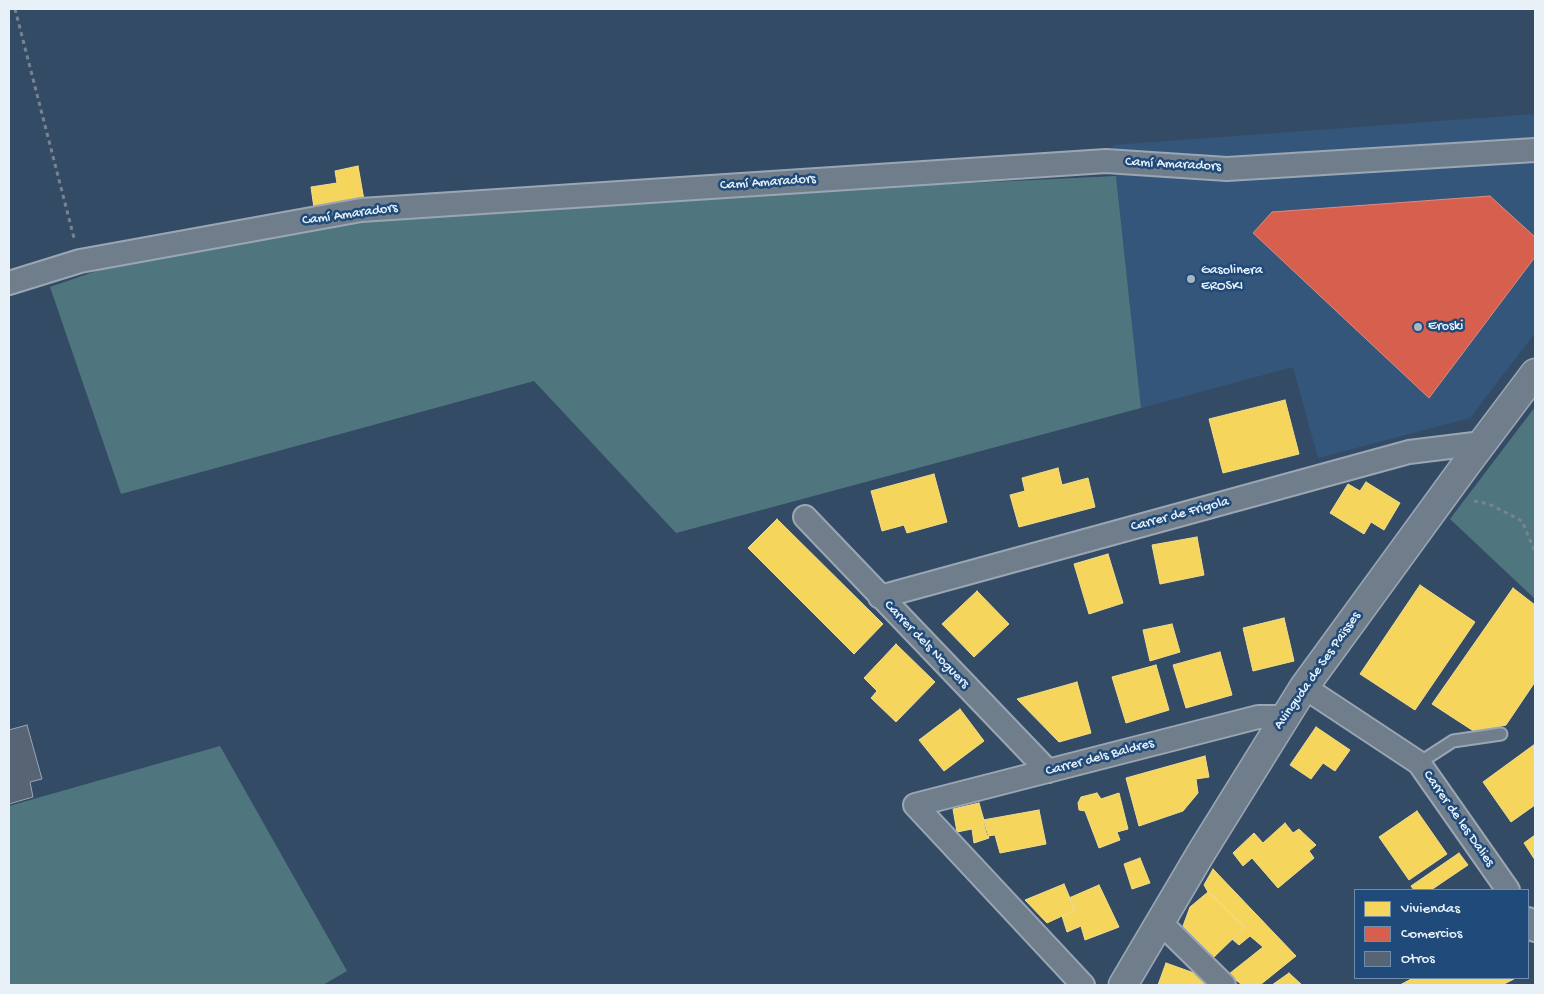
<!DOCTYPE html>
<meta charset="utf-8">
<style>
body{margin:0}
#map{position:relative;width:1544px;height:994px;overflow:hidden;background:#344b65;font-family:"Gochi Hand",sans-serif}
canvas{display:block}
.frame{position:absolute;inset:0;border:10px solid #e8f1f8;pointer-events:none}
.legend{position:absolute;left:1354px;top:889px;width:175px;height:90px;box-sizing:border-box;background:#1f4a7a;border:1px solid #6f8dac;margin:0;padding:6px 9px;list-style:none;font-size:15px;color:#e8f1f8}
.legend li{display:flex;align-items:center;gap:10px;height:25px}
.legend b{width:25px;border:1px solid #6f8dac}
</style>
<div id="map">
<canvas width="1544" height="994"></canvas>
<div class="frame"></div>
<ul class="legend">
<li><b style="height:14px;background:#f6d55c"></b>Viviendas</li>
<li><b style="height:14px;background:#d6604d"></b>Comercios</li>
<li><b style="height:14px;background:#566473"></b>Otros</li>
</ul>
</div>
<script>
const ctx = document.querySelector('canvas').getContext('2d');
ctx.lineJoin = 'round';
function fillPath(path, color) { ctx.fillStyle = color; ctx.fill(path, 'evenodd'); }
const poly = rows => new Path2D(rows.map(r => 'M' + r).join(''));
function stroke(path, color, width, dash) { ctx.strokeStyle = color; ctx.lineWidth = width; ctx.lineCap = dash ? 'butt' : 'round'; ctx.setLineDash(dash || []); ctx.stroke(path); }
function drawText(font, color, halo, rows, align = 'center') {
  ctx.font = font + ' "Gochi Hand",sans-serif'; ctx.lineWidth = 5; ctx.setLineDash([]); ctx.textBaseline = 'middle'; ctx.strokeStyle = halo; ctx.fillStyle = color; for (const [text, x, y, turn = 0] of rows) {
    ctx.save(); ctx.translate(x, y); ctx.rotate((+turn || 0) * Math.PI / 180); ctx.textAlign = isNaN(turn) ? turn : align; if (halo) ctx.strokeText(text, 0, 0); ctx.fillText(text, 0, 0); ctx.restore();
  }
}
const built = poly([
 [1535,114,1535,333,1470,418,1318,458,1293,367,1141,408,1113,145]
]);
const green = poly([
 [1116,176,1141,408,676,533,534,381,121,494,50,287,128,260,381,219,761,193],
 [1535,407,1535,599,1450,519],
 [220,746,347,971,323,985,9,985,9,806]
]);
const homes = poly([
 [358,166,364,200,314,208,311,187,337,183,335,171,358,166],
 [1285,400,1299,454,1223,473,1209,419,1285,400],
 [1058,468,1062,485,1088,478,1095,507,1019,527,1010,495,1025,491,1022,478,1058,468],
 [934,474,947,522,907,533,904,525,882,531,871,491,934,474],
 [1366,482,1400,503,1384,530,1371,522,1364,534,1330,513,1348,484,1360,491,1366,482],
 [777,519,883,624,854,654,748,548,777,519],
 [1197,537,1204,575,1160,584,1152,545,1197,537],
 [1108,554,1123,603,1089,614,1074,564,1108,554],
 [1420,585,1475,622,1415,710,1360,674,1420,585],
 [1513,588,1535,605,1535,682,1506,725,1475,732,1432,704,1513,588],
 [977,591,1009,624,974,657,942,624,977,591],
 [1284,618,1294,661,1253,671,1243,628,1284,618],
 [1172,624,1180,652,1150,661,1143,630,1172,624],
 [896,644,935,682,896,722,871,698,877,691,864,678,896,644],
 [1220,652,1232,695,1186,708,1173,665,1220,652],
 [1156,665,1169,710,1126,723,1112,677,1156,665],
 [1077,682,1091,733,1059,742,1017,699,1077,682],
 [960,709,984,741,944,771,919,740,960,709],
 [1316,727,1350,750,1335,771,1323,763,1311,779,1290,765,1316,727],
 [1535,744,1535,805,1511,822,1483,782,1535,744],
 [1205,756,1209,777,1196,779,1198,793,1183,811,1139,826,1126,778,1205,756],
 [1097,793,1101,799,1119,793,1128,829,1117,832,1120,840,1099,848,1085,811,1079,810,1078,803,1081,797,1097,793],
 [979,803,989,838,974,843,972,829,957,832,953,809,979,803],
 [1039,810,1046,844,1000,853,995,835,987,836,983,820,1039,810],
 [1417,811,1447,854,1409,880,1379,837,1417,811],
 [1285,823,1293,833,1299,829,1316,845,1309,851,1314,858,1278,888,1252,858,1243,866,1233,853,1254,833,1263,843,1285,823],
 [1535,835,1535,860,1524,843,1535,835],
 [1459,853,1468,865,1431,890,1414,890,1411,886,1459,853],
 [1140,858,1150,883,1132,889,1124,864,1140,858],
 [1213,869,1296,956,1260,985,1242,985,1229,974,1263,947,1250,936,1239,945,1232,939,1245,927,1208,892,1204,885,1213,869],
 [1064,884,1075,910,1047,923,1025,900,1064,884],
 [1099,885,1119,927,1085,940,1081,926,1067,932,1062,916,1075,910,1069,898,1099,885],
 [1208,892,1245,927,1214,957,1183,926,1190,907,1208,892],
 [1166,963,1208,978,1215,985,1158,985,1166,963],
 [1289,973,1302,985,1272,985,1289,973],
 [1413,978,1513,978,1514,979,1502,985,1400,985,1413,978]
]);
const shops = poly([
 [1490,196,1535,237,1535,257,1429,398,1253,233,1272,212,1490,196]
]);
const building = poly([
 [27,725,42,779,30,782,33,797,9,804,9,730,27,725]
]);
const path = poly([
 [15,9,74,238],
 [1474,501,1489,504,1522,521,1535,552]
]);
const lane = poly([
 [1419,763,1453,741,1501,734]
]);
const street = poly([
 [9,283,80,261,361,210,1106,161,1227,169,1535,150],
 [805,517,1048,771],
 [880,597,1409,452,1482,443],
 [1304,687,1419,763,1508,890],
 [1528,919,1535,930],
 [1161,923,1224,985],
 [1083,985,915,805,1258,717,1285,717]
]);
const secondary = poly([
 [1123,985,1201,853,1304,687,1465,466,1535,373]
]);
const markers = [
 [1191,279,5,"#a9b7c5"],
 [1418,327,5,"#a9b7c5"]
];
const streetNames = [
 ["Camí Amaradors",1173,165,3],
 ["Camí Amaradors",768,183,-4],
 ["Camí Amaradors",350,215,-8],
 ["Carrer de Frigola",1180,515,-15],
 ["Carrer dels Noguers",926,645,46],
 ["Avinguda de Ses Païsses",1318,671,-55],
 ["Carrer dels Baldres",1100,758,-15],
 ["Carrer de les Dalies",1458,819,55]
];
const poiNames = [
 ["Gasolinera",1201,271],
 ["EROSKI",1201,287],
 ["Eroski",1428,327]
];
fillPath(built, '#35567b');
fillPath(green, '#4f757f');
fillPath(homes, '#f6d55c');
stroke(homes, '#f2dd8b', 1);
fillPath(shops, '#d6604d');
stroke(shops, '#db8c80', 1);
fillPath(building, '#566473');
stroke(building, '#9aa6b3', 1);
stroke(lane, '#9aa6b3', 15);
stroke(street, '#9aa6b3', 26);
stroke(secondary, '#9aa6b3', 31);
stroke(path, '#778390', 3, [4, 4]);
stroke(lane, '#707e8c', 11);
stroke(street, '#707e8c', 22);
stroke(secondary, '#707e8c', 28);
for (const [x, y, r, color] of markers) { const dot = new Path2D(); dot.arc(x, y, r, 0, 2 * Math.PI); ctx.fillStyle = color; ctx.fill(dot); stroke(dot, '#1f4a7a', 2); }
drawText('14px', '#e8f1f8', '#1f4a7a', streetNames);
drawText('14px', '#e8f1f8', '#1f4a7a', poiNames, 'left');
</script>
